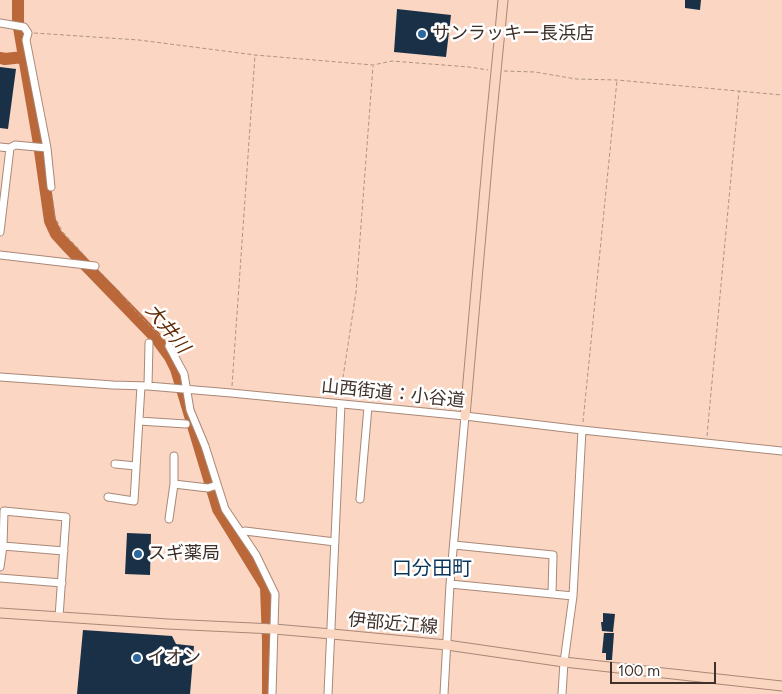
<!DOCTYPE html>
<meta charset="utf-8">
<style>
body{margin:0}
#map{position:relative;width:782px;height:694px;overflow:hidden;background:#fad6c3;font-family:Figtree,sans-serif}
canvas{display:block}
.scale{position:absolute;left:610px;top:662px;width:106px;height:22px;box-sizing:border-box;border:2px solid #3f312a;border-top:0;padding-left:6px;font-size:15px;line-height:18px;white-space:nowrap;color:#3f312a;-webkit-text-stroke:4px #fff;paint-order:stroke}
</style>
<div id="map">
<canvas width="782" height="694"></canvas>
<div class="scale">100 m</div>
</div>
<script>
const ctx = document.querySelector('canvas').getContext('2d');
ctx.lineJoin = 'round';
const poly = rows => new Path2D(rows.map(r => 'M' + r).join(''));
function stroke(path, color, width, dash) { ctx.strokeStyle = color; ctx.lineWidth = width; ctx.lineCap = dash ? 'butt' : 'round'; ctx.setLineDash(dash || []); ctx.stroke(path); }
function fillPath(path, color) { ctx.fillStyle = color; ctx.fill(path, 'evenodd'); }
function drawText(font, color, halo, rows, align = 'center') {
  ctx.font = font + ' Figtree,"Noto Sans JP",sans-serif'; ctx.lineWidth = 5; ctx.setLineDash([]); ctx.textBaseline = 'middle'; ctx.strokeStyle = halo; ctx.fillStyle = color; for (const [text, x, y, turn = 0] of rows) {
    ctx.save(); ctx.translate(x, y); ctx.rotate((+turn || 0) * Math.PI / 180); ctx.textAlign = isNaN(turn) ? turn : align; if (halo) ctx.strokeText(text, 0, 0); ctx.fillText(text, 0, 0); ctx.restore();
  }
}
const river = poly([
 [18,0,18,22,39,144,50,221,56,234,66,245,156,338,170,357,176,369,218,509,266,587,268,641,268,694],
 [0,58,5,59,23,57]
]);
const building = poly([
 [685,0,701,0,700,10,685,8],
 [397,9,451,15,446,57,394,52],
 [0,67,16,69,8,129,0,128],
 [127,533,151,534,150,575,125,574],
 [603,613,615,614,613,632,602,631,601,622,603,622],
 [83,630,172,636,176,644,194,646,190,694,77,694],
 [604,633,614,633,612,660,606,660,606,653,602,653]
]);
const path = poly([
 [34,33,139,40,255,55,373,65,392,61,469,67,488,70],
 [504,71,535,72,576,79,617,80,782,95],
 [52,195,55,217,62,231,86,257],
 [99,271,120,292,136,312,165,341],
 [232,386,255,55],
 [340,397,356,292,373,66],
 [583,422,617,80],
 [707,436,739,91]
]);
const street = poly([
 [0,23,24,27,28,33,26,40,47,148,51,187],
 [0,147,10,148,15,145,47,148],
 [0,232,10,148],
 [0,255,95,266],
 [169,346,184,374,190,410,205,446,225,509,256,555,275,594,272,694],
 [0,377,113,385,148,386,231,393,465,416,582,430,782,451],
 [148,386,149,343],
 [139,421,186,424],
 [115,464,136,466],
 [174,484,174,456],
 [108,497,134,501,141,386],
 [360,499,368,407],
 [169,519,174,484,208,488,217,485],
 [241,533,245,531,335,542],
 [454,545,553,555,552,594],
 [3,546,64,551],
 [0,567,3,546,4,511,66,517,59,617],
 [0,578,62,583],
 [450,584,573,596],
 [328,694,341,404],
 [444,694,450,584,465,416],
 [562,694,564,662,573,596,582,430]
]);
const secondary = poly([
 [465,416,489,143,503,0],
 [0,613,168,624,274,629,332,634,447,645,564,662,782,686]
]);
const markers = [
 [422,34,5,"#2b689f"],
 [138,554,5,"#2b689f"],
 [137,658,5,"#2b689f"]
];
const poiNames = [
 ["サンラッキー長浜店",432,34],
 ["スギ薬局",148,554],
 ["イオン",147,658]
];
const streetNames = [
 ["山西街道：小谷道",393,394,6],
 ["伊部近江線",393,624,5]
];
const waterNames = [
 ["大井川",167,329,51]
];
const quarterNames = [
 ["口分田町",432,569]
];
stroke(river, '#ba6839', 12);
fillPath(building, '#1a3046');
stroke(street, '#a87', 9);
stroke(secondary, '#a87', 11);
stroke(path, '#ae9385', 1, [4, 2.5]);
stroke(street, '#fff', 7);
stroke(secondary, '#fad6c0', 9);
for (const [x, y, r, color] of markers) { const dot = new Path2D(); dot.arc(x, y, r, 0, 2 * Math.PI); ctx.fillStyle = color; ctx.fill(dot); stroke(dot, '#fff', 2); }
drawText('18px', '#3f312a', '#fff', poiNames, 'left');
drawText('18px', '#3f312a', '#fff', streetNames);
drawText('italic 19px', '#632c08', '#fff', waterNames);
drawText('20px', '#0a365b', '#fff', quarterNames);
</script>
